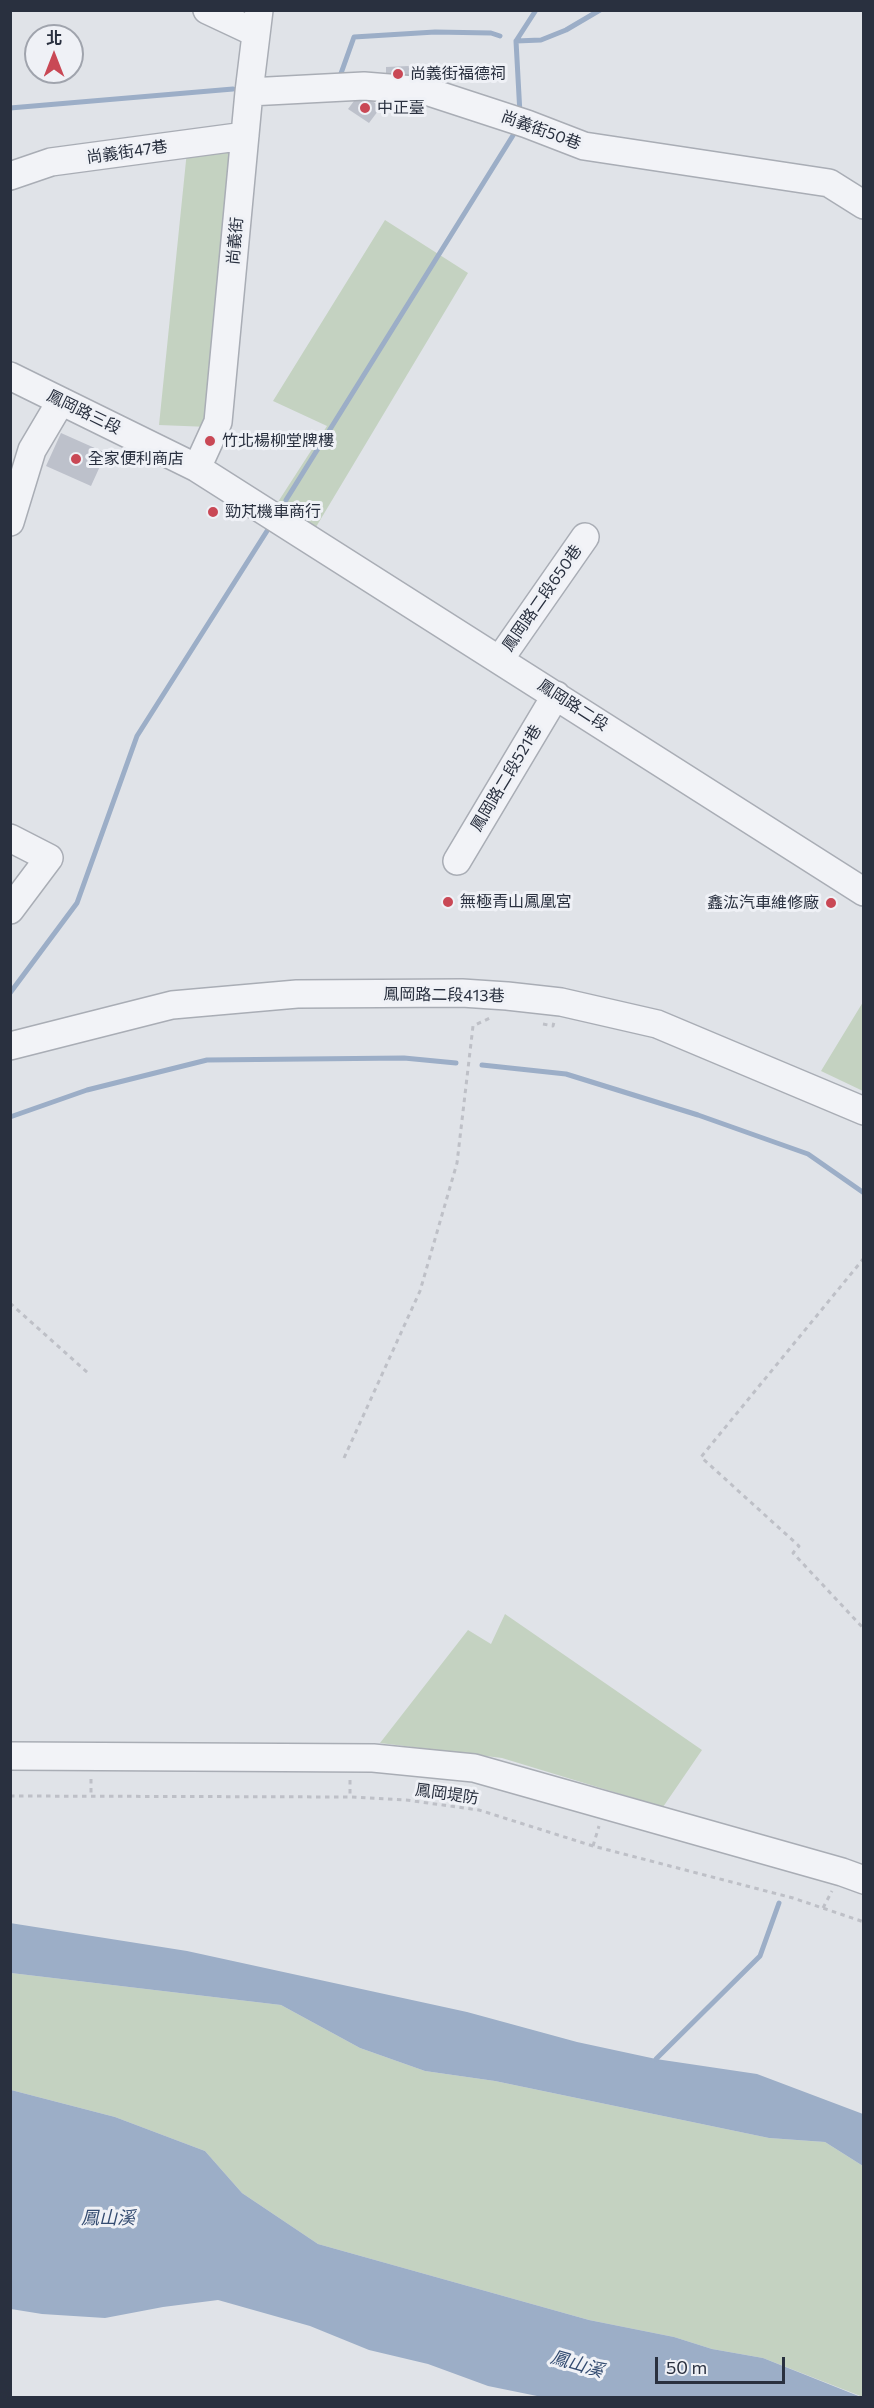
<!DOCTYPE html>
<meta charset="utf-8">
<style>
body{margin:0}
#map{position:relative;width:874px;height:2408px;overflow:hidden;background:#e0e3e8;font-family:Commissioner,"Noto Sans TC",sans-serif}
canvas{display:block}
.frame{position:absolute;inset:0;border:12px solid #29303f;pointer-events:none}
.north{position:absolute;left:24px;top:24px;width:60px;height:60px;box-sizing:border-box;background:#eff1f6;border:2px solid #a0a4ad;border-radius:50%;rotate:0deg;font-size:16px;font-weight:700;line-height:24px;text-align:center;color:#29303f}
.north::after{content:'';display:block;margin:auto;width:21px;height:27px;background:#c94855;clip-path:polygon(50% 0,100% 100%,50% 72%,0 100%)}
.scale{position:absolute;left:655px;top:2357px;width:130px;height:27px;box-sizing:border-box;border:3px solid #29303f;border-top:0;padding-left:8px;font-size:18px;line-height:21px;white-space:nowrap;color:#29303f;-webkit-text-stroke:4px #eff1f6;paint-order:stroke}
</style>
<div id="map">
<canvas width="874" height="2408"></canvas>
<div class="frame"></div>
<div class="north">北</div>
<div class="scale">50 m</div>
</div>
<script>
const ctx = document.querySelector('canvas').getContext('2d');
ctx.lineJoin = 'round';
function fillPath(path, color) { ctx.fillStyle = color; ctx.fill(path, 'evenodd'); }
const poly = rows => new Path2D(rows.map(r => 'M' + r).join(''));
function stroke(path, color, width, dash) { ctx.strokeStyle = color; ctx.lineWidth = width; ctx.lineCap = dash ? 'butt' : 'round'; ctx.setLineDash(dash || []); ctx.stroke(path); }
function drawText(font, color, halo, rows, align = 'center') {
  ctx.font = font + ' Commissioner,"Noto Sans TC",sans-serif'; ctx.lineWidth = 6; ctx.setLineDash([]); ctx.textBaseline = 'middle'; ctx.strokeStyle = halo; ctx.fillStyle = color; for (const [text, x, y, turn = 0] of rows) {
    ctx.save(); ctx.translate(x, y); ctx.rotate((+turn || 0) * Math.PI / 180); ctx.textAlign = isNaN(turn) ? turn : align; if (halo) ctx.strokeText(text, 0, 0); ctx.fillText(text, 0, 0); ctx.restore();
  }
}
const green = poly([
 [231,147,209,427,159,425,187,151],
 [385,220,468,273,316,527,276,505,327,426,273,401],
 [863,1002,864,1091,863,1091,821,1071],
 [505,1614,702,1750,663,1807,502,1758,380,1743,468,1630,491,1644],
 [11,1973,281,2005,360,2048,425,2071,495,2081,769,2138,825,2142,863,2166,863,2397,763,2358,712,2349,674,2337,589,2320,318,2244,242,2193,205,2151,115,2117,11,2090]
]);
const water = poly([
 [10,1923,187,1951,467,2012,577,2042,656,2059,757,2074,863,2114,863,2166,825,2142,769,2138,495,2081,425,2071,360,2048,281,2005,11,1973],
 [11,2090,115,2117,205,2151,242,2193,318,2244,589,2320,674,2337,712,2349,763,2358,861,2397,542,2397,488,2386,428,2364,369,2350,310,2326,218,2300,163,2307,105,2318,42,2314,11,2309]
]);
const stream = poly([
 [516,41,541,40,566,30,600,10],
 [339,79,354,37,435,32,491,33,500,36],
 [10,108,233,89],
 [520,114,516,41,536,10],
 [286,500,517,129],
 [10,993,77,903,137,736,267,531],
 [482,1065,566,1074,698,1115,808,1154,864,1193],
 [10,1117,87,1090,207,1060,404,1058,456,1063],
 [656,2059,760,1956,779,1903]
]);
const building = poly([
 [409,66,409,81,386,82,386,67],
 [360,93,381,107,369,123,348,109],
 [61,433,106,453,91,486,46,466]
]);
const path = poly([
 [543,1024,553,1026,554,1022],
 [864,1258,701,1457,799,1546,793,1553,864,1629],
 [10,1303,88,1373],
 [344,1458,420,1291,457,1163,473,1026,492,1017],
 [91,1779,91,1796],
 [350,1780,350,1797],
 [10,1796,350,1797,406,1800,479,1810,593,1846,793,1898,864,1922],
 [593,1846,599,1826],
 [823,1908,832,1891]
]);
const minor = poly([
 [207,10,256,33],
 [249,92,364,86,426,91,527,124,584,146,829,183,864,205],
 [10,176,51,162,245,136],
 [10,376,197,468,864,892],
 [197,468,218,422,249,92,259,10],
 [10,522,32,450,61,401],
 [500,659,585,537],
 [10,838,49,858,10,910],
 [457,861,556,695],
 [10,1046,172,1005,297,994,462,993,507,996,561,1002,657,1024,864,1111],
 [10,1756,373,1758,474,1768,842,1872,864,1880]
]);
const markers = [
 [398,74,6,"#c94855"],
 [365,108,6,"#c94855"],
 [210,441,6,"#c94855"],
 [76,459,6,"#c94855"],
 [213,512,6,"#c94855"],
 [448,902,6,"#c94855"],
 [831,903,6,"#c94855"]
];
const poiNames = [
 ["尚義街福德祠",410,74],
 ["中正臺",377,108],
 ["竹北楊柳堂牌樓",222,441],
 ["全家便利商店",88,459],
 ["勁芃機車商行",225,512],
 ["無極青山鳳凰宮",460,902],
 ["鑫汯汽車維修廠",819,903,"right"]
];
const streetNames = [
 ["尚義街50巷",541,130,20],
 ["尚義街47巷",127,152,-8],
 ["尚義街",235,241,-85],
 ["鳳岡路三段",84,412,26],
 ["鳳岡路二段650巷",542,598,-55],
 ["鳳岡路二段",573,705,33],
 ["鳳岡路二段521巷",506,778,-59],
 ["鳳岡路二段413巷",444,995,1],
 ["鳳岡堤防",447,1794,8]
];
const waterNames = [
 ["鳳山溪",108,2218],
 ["鳳山溪",577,2364,16]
];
fillPath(green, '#c4d2c1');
fillPath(water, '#9caec7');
stroke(stream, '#9caec7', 5);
fillPath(building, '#bdc1cb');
stroke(minor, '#a9adb5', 30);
stroke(path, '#bec0c7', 3, [4.5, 4.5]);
stroke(minor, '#f2f3f7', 27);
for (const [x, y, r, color] of markers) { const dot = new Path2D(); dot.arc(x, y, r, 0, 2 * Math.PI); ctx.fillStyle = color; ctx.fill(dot); stroke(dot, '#eff1f6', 2); }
drawText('16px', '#29303f', '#eff1f6', poiNames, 'left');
drawText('16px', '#29303f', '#eff1f6', streetNames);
drawText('italic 18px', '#344c71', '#eff1f6', waterNames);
</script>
